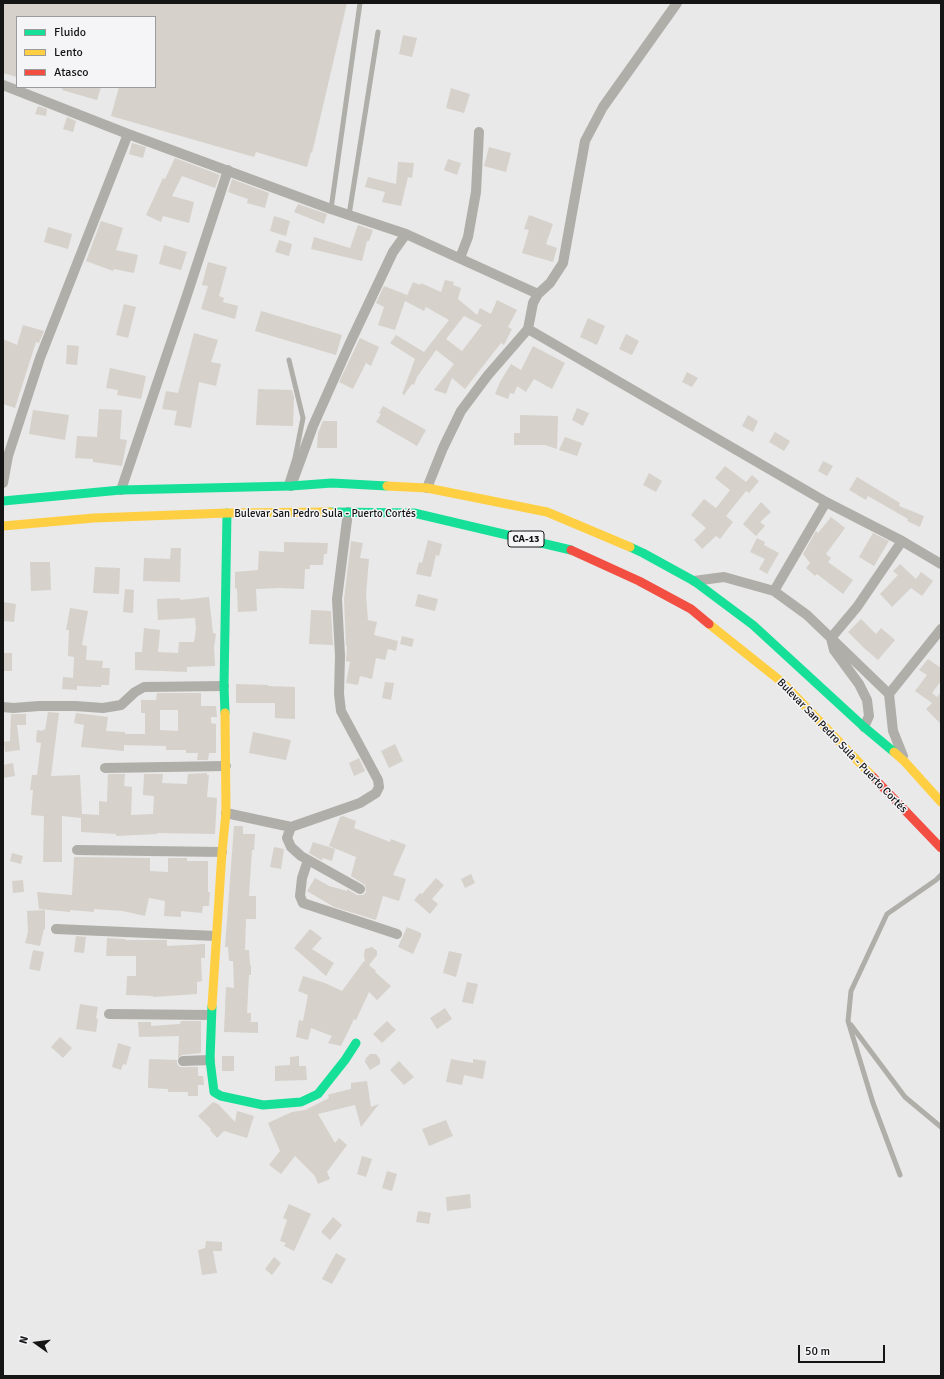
<!DOCTYPE html>
<meta charset="utf-8">
<style>
body{margin:0}
#map{position:relative;width:944px;height:1379px;overflow:hidden;background:#e9e9e9;font-family:Signika,sans-serif}
canvas{display:block}
.frame{position:absolute;inset:0;border:4px solid #151516;pointer-events:none}
.legend{position:absolute;left:16px;top:16px;width:140px;height:72px;box-sizing:border-box;background:#f5f5f8;border:1px solid #9b9b9e;margin:0;padding:5px 7px;list-style:none;font-size:12px;color:#151516}
.legend li{display:flex;align-items:center;gap:8px;height:20px}
.legend b{width:20px;border:1px solid #9b9b9e}
.north{position:absolute;left:16px;top:1323px;width:40px;height:40px;-webkit-text-stroke:3px #f5f5f8;paint-order:stroke;rotate:284deg;font-size:11px;font-weight:700;line-height:16px;text-align:center;color:#151516}
.north::after{content:'';display:block;margin:auto;width:14px;height:18px;background:#151516;clip-path:polygon(50% 0,100% 100%,50% 72%,0 100%)}
.scale{position:absolute;left:798px;top:1345px;width:87px;height:18px;box-sizing:border-box;border:2px solid #151516;border-top:0;padding-left:5px;font-size:12px;line-height:14px;white-space:nowrap;color:#151516;-webkit-text-stroke:3px #f5f5f8;paint-order:stroke}
</style>
<div id="map">
<canvas width="944" height="1379"></canvas>
<div class="frame"></div>
<ul class="legend">
<li><b style="height:5px;background:#16e098"></b>Fluido</li>
<li><b style="height:5px;background:#ffcf43"></b>Lento</li>
<li><b style="height:5px;background:#f24e42"></b>Atasco</li>
</ul>
<div class="north">N</div>
<div class="scale">50 m</div>
</div>
<script>
const ctx = document.querySelector('canvas').getContext('2d');
ctx.lineJoin = 'round';
function fillPath(path, color) { ctx.fillStyle = color; ctx.fill(path, 'evenodd'); }
const poly = rows => new Path2D(rows.map(r => 'M' + r).join(''));
function stroke(path, color, width, dash) { ctx.strokeStyle = color; ctx.lineWidth = width; ctx.lineCap = dash ? 'butt' : 'round'; ctx.setLineDash(dash || []); ctx.stroke(path); }
function drawText(font, color, halo, rows, align = 'center') {
  ctx.font = font + ' Signika,sans-serif'; ctx.lineWidth = 3; ctx.setLineDash([]); ctx.textBaseline = 'middle'; ctx.strokeStyle = halo; ctx.fillStyle = color; for (const [text, x, y, turn = 0] of rows) {
    ctx.save(); ctx.translate(x, y); ctx.rotate((+turn || 0) * Math.PI / 180); ctx.textAlign = isNaN(turn) ? turn : align; if (halo) ctx.strokeText(text, 0, 0); ctx.fillText(text, 0, 0); ctx.restore();
  }
}
const building = poly([
 [3,3,347,3,312,153,311,152,307,167,256,152,254,157,111,116,119,87,155,87,155,17,17,17,17,77,3,73],
 [403,35,417,38,412,57,399,54],
 [62,87,101,87,97,100,62,90],
 [451,88,470,94,464,113,446,108],
 [38,106,47,109,46,116,35,114],
 [67,117,76,121,73,132,63,129],
 [132,143,146,147,143,158,129,154],
 [489,147,511,153,506,172,484,166],
 [175,158,220,175,215,188,182,176,172,196,194,202,189,223,163,216,161,222,146,215,163,178,165,179],
 [448,159,461,163,457,175,444,170],
 [398,162,414,163,412,178,408,177,401,206,382,202,385,192,365,187,368,177,396,184],
 [232,179,269,193,265,208,247,203,248,199,228,192],
 [298,204,327,214,324,224,294,212],
 [529,215,553,224,546,244,557,248,553,262,522,253,529,230,524,229],
 [274,216,290,221,286,236,270,231],
 [101,221,123,228,116,250,138,255,134,273,114,269,113,271,86,261],
 [358,225,373,230,369,241,367,241,362,261,311,249,314,237,350,248],
 [48,227,72,234,68,249,44,242],
 [279,240,292,244,289,256,275,252],
 [164,245,187,252,181,270,159,264],
 [208,262,227,267,219,296,224,298,223,302,238,306,235,319,201,309,208,286,202,285],
 [445,280,454,282,453,285,461,288,458,299,477,315,480,308,491,314,497,300,517,310,508,327,512,329,504,345,501,343,465,389,452,378,446,394,434,390,454,364,436,350,417,377,414,385,412,384,404,395,402,394,415,359,390,343,396,335,424,352,449,320,426,307,424,311,405,301,395,330,378,325,384,307,376,303,384,286,407,295,406,298,413,282,420,285,421,283,441,292],
 [464,316,482,325,462,351,446,339],
 [124,304,136,307,128,338,116,335],
 [261,311,342,335,336,355,255,331],
 [588,318,605,326,597,345,580,337],
 [23,325,44,331,39,343,36,342,15,408,3,404,3,339,17,345],
 [194,333,218,340,211,362,221,364,216,386,199,382,191,428,174,425,177,411,162,409,166,391,178,393],
 [626,334,639,341,632,355,619,349],
 [360,338,379,347,371,366,366,363,353,389,339,382],
 [67,345,79,346,77,365,66,364],
 [533,346,565,363,552,389,534,379,526,392,517,386,514,394,510,393,508,399,495,394,500,382,511,364,521,370],
 [110,368,146,376,141,399,117,395,118,390,106,388],
 [687,372,698,378,692,387,682,382],
 [258,389,292,390,294,397,293,426,256,425],
 [383,406,426,430,417,446,376,422,381,414,379,413],
 [577,408,589,413,583,426,572,420],
 [99,409,122,410,120,439,127,440,122,466,93,462,93,459,75,458,77,436,97,437],
 [33,410,69,415,65,440,29,434],
 [520,415,558,416,557,449,545,445,514,445,514,433,520,433],
 [748,415,758,421,753,432,742,426],
 [323,421,337,421,337,448,317,448,318,433],
 [775,432,790,441,784,451,769,442],
 [565,437,582,443,577,456,559,450],
 [823,461,833,466,827,476,818,471],
 [725,466,746,482,752,475,759,481,749,493,746,491,726,516,733,522,720,539,716,536,702,549,694,540,706,528,691,515,704,499,716,508,730,490,715,478],
 [649,473,662,481,656,492,643,485],
 [857,477,900,503,899,506,924,516,920,527,907,521,908,519,868,496,866,500,849,490],
 [761,502,771,512,760,522,765,526,756,536,743,524],
 [831,517,845,528,826,554,831,558,828,562,853,580,843,594,817,574,815,576,806,568,810,563,803,554,816,531,818,533],
 [873,533,889,541,874,566,859,557],
 [757,538,765,542,764,545,779,553,767,574,759,569,765,559,750,552],
 [428,540,442,544,439,556,436,555,431,577,416,574,419,562,422,563],
 [351,541,363,543,360,558,369,559,366,595,368,620,377,622,374,635,398,641,396,651,388,649,385,660,376,658,372,679,360,676,358,685,346,683,350,662,346,661,347,646,346,646,344,599],
 [284,542,328,543,327,554,324,554,323,565,310,565,310,569,305,569,304,589,279,588,256,589,257,611,238,612,237,589,235,588,235,572,258,570,259,551,284,552],
 [171,548,181,548,180,582,143,581,144,558,170,559],
 [30,562,50,562,51,590,31,591],
 [900,564,916,579,921,572,933,581,922,596,911,588,892,607,880,594,898,575,893,571],
 [95,567,120,568,119,594,93,593],
 [125,589,134,590,133,613,123,612],
 [418,594,438,599,435,611,415,606],
 [209,597,213,633,216,634,214,647,215,666,187,667,187,672,135,670,135,652,142,652,144,628,160,630,158,652,178,653,179,642,194,642,196,629,195,618,158,620,157,599,180,598,180,600],
 [3,602,16,604,14,622,3,621],
 [70,608,88,611,82,645,87,646,86,660,103,661,102,668,110,668,109,685,101,685,101,687,77,686,77,690,62,689,63,677,73,678,74,657,68,656,69,630,66,630],
 [311,610,331,611,333,645,309,644],
 [861,619,876,634,881,628,895,640,878,660,864,648,848,632],
 [402,636,414,639,412,647,400,644],
 [3,653,12,653,12,671,3,671],
 [928,659,941,668,941,681,932,693,937,697,941,692,941,724,926,709,932,703,915,691,927,675,919,670],
 [385,682,394,683,391,700,382,698],
 [236,684,268,685,268,686,295,687,295,719,275,718,275,703,236,703],
 [157,693,201,693,201,706,216,706,217,717,211,717,211,723,216,724,216,753,209,753,208,760,197,760,198,753,186,753,186,750,166,750,166,746,124,745,124,751,81,747,84,725,74,723,76,713,108,717,106,731,125,732,125,734,145,734,145,713,141,713,141,700,156,700],
 [160,710,178,710,178,731,160,730],
 [48,712,59,713,51,776,80,775,82,814,99,815,99,801,107,802,108,774,125,774,124,786,132,787,131,815,153,814,154,796,143,795,144,774,163,774,162,783,187,784,188,774,207,773,207,775,209,775,207,797,217,798,215,834,157,833,157,834,116,836,116,834,81,832,81,818,62,816,62,862,43,862,44,816,31,815,33,790,30,790,32,775,37,775,41,743,36,742,37,730,43,731,43,729,45,730],
 [11,714,26,714,26,725,17,725,20,750,5,752,4,742,10,741],
 [253,732,291,740,286,760,249,753],
 [395,744,403,761,389,768,381,751],
 [359,758,365,771,354,776,349,763],
 [13,763,15,776,3,778,3,765],
 [343,816,356,821,354,828,390,842,391,839,406,845,393,875,406,879,399,901,383,896,376,920,334,907,307,891,315,878,329,886,347,891,347,889,357,895,363,895,366,892,365,885,351,876,356,857,329,846,340,817],
 [234,826,243,826,243,834,255,834,254,850,252,850,249,896,256,896,256,919,246,919,245,950,249,950,250,965,251,965,251,975,249,975,247,1013,251,1013,251,1022,258,1022,258,1033,224,1032,226,987,234,988,233,961,229,961,228,947,225,947],
 [313,842,335,849,332,861,323,858,322,860,321,860,309,853],
 [274,847,284,849,281,869,270,867],
 [12,853,23,856,21,864,10,861],
 [74,857,150,858,150,871,168,872,168,858,187,858,187,861,208,861,208,892,210,892,209,906,203,906,202,913,181,911,181,917,164,916,165,901,149,898,145,916,123,911,94,909,94,912,70,910,70,912,39,909,37,892,72,895],
 [471,874,475,883,465,888,461,879],
 [436,878,444,885,432,899,438,904,430,914,414,900,420,893,422,894],
 [23,880,24,892,13,893,12,881],
 [45,910,45,929,44,929,40,946,25,943,28,932,27,911],
 [407,927,421,933,421,936,413,954,398,947],
 [310,929,322,938,312,949,334,963,326,976,294,948],
 [76,936,86,937,84,953,74,952],
 [107,938,125,939,125,940,167,940,167,946,205,944,205,958,201,958,202,981,197,982,197,994,153,997,153,996,126,995,127,976,136,976,136,956,106,956],
 [372,947,377,951,377,955,369,965,376,971,375,972,391,986,377,1000,369,992,356,1020,354,1019,341,1046,328,1043,332,1036,311,1028,308,1040,296,1037,299,1020,303,1021,308,995,298,991,303,976,325,983,342,991,364,961,365,962,364,954,365,949],
 [33,950,44,952,40,971,29,969],
 [449,951,462,954,456,977,443,973],
 [467,982,478,984,473,1004,462,1002],
 [80,1004,98,1007,96,1018,98,1019,96,1032,76,1029],
 [445,1008,452,1019,437,1029,430,1018],
 [181,1021,201,1021,201,1053,182,1055,178,1058,179,1036,139,1037,138,1022,151,1022,151,1026,180,1024],
 [387,1021,396,1030,382,1043,373,1034],
 [60,1037,72,1048,63,1058,51,1047],
 [118,1043,131,1047,126,1065,123,1064,121,1070,112,1067],
 [370,1054,376,1054,380,1059,380,1064,370,1070,365,1062,366,1058],
 [222,1056,234,1056,234,1071,222,1071],
 [299,1056,299,1066,306,1066,307,1080,275,1081,275,1066,290,1065,290,1057],
 [149,1059,177,1060,177,1064,180,1067,198,1067,198,1076,203,1076,204,1085,198,1085,198,1096,188,1096,188,1092,168,1092,168,1089,148,1088],
 [451,1059,473,1063,473,1059,486,1061,483,1079,464,1075,462,1085,446,1082],
 [399,1061,414,1077,404,1085,390,1070],
 [367,1081,371,1107,379,1104,361,1127,355,1105,318,1114,335,1143,339,1138,347,1145,327,1172,330,1179,318,1184,315,1176,295,1156,281,1174,269,1165,280,1151,268,1123,292,1112,305,1110,329,1098,328,1095,330,1094,351,1089,351,1083],
 [213,1102,218,1104,235,1122,237,1111,254,1116,247,1138,224,1131,217,1138,210,1130,211,1129,198,1116],
 [446,1120,453,1136,429,1146,422,1129],
 [362,1156,372,1159,366,1177,357,1174],
 [387,1171,397,1174,392,1191,382,1188],
 [470,1194,471,1208,447,1211,446,1197],
 [289,1204,311,1214,294,1251,284,1246,286,1243,280,1241,287,1220,283,1218],
 [418,1211,431,1213,429,1224,416,1222],
 [333,1217,342,1225,330,1240,321,1232],
 [206,1241,222,1242,222,1251,213,1251,217,1273,202,1275,198,1250,205,1248],
 [336,1253,346,1259,332,1284,322,1279],
 [274,1257,281,1263,272,1275,265,1269]
]);
const lane = poly([
 [331,209,360,3],
 [349,215,378,32],
 [287,483,295,458,303,418,289,360],
 [851,1025,905,1097,941,1127],
 [900,1175,873,1103,848,1021,851,991,887,914,936,880,941,875]
]);
const street = poly([
 [3,85,128,134,331,209,406,234,538,294],
 [460,258,468,237,476,192,479,132],
 [528,329,826,502,902,541,941,564],
 [3,483,8,456,40,358,128,134],
 [291,486,313,426,349,345,393,252,406,234],
 [427,488,443,448,461,411,488,375,528,329,533,303,538,294,550,283,563,263,585,141,603,107,677,3],
 [121,490,186,298,228,170],
 [694,581,724,577,774,591,807,615,831,638,857,607,902,541],
 [774,591,826,502],
 [889,694,893,731,903,756],
 [3,707,13,708,39,706,75,706,103,708,121,705,135,692,144,687,224,686],
 [864,727,869,716,867,700,859,684,834,650,831,638,889,694,941,629],
 [105,768,226,766],
 [226,813,291,827,287,838,291,847,301,856,360,889],
 [291,827,360,803,376,793,379,787,378,780,341,711,339,694,340,656,337,599,348,512],
 [77,850,222,852],
 [308,860,302,878,300,896,303,903,397,934],
 [56,929,216,936],
 [109,1014,211,1015],
 [183,1061,210,1060]
]);
const fast = poly([
 [3,501,121,490,291,486,332,483,387,486],
 [330,512,414,513,571,550],
 [630,547,643,553,694,581,753,625,864,727,894,752],
 [225,713,224,686,227,513],
 [212,1006,210,1060,214,1092,221,1096,263,1105,301,1102,318,1094,345,1060,356,1043]
]);
const slow = poly([
 [387,486,427,488,547,512,630,547],
 [3,526,94,518,227,513,330,512],
 [709,624,783,683,873,777],
 [894,752,905,762,941,802],
 [212,1006,222,852,226,813,225,713]
]);
const jam = poly([
 [571,550,639,581,691,609,709,624],
 [873,777,941,848]
]);
const shields = [
 [526,539,36]
];
const shieldNames = [
 ["CA-13",526,539]
];
const streetNames = [
 ["Bulevar San Pedro Sula - Puerto Cortés",325,514],
 ["Bulevar San Pedro Sula - Puerto Cortés",842,746,46]
];
fillPath(building, '#d6d1ca');
stroke(lane, '#b0aea9', 5);
stroke(street, '#b0aea9', 10);
stroke(fast, '#16e098', 9);
stroke(slow, '#ffcf43', 9);
stroke(jam, '#f24e42', 9);
for (const [x, y, w] of shields) { const box = new Path2D(); box.roundRect(x - w / 2, y - 8, w, 16, 3); ctx.fillStyle = '#f5f5f8'; ctx.fill(box); stroke(box, '#151516', 1); }
drawText('bold 10px', '#151516', null, shieldNames);
drawText('11px', '#151516', '#f5f5f8', streetNames);
</script>
